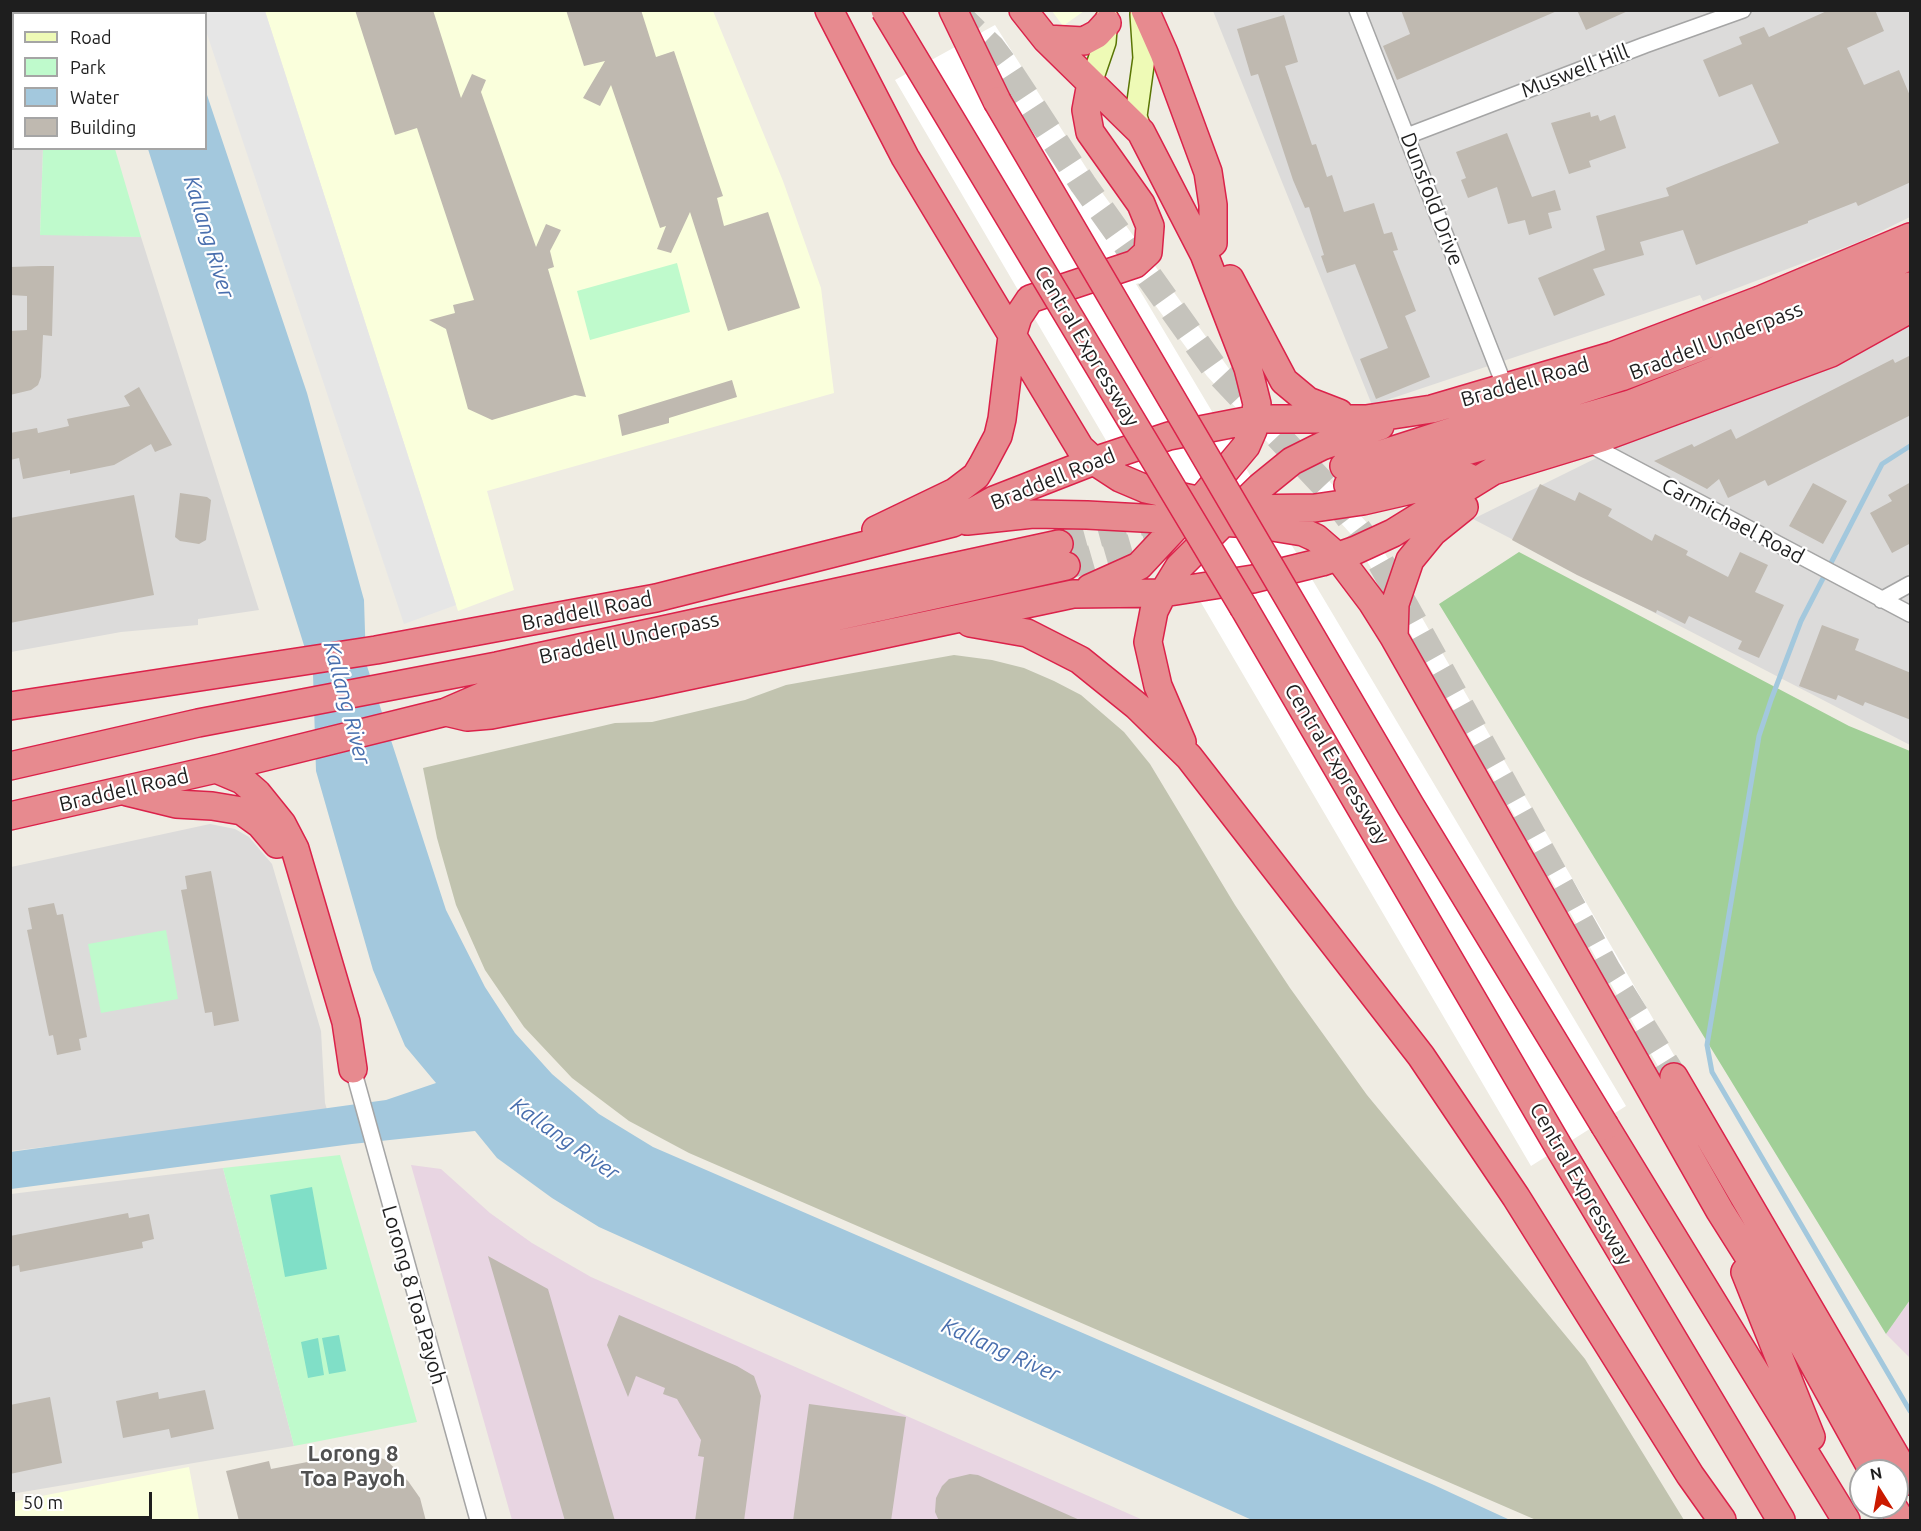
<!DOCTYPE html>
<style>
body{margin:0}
#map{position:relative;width:1921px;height:1531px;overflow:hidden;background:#efece3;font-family:Ubuntu,sans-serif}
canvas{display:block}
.frame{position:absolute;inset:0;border:12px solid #1e1e1e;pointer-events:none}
.legend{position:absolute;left:12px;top:12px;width:195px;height:138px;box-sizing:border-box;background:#fff;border:2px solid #a5a5a5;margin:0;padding:8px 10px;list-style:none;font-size:18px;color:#1e1e1e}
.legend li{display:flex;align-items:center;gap:12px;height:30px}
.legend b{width:30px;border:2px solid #a5a5a5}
.north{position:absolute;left:1849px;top:1459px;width:60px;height:60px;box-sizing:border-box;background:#fff;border:2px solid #a5a5a5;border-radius:50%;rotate:349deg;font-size:16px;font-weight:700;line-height:24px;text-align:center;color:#1e1e1e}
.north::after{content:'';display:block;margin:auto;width:21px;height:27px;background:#cb1a00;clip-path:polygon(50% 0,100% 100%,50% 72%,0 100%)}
.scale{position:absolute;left:12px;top:1492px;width:140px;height:27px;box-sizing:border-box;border:3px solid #1e1e1e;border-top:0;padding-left:8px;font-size:18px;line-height:21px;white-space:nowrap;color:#1e1e1e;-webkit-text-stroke:4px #fff;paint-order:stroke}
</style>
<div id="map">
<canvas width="1921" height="1531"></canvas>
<div class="frame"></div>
<ul class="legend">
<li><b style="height:8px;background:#eefab6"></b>Road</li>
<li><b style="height:16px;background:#bffacc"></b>Park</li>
<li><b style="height:16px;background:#a3c8dd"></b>Water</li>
<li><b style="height:16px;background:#bfb9b0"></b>Building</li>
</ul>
<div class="north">N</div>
<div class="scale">50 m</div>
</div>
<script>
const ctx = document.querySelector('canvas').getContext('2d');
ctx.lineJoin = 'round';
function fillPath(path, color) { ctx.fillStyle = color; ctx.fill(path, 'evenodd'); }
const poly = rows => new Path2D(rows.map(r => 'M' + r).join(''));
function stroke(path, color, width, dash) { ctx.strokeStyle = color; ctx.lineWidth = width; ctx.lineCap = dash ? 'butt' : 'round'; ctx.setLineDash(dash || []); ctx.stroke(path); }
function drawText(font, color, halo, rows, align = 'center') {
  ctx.font = font + ' Ubuntu,sans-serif'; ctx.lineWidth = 4.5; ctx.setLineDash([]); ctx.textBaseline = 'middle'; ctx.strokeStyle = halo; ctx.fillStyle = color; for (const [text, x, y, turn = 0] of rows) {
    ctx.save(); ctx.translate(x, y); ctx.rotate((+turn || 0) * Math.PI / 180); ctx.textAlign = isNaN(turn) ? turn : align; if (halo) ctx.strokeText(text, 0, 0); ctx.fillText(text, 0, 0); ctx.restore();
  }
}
const residential = poly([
 [11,11,47,11,47,13,14,14,14,148,43,149,40,234,141,237,259,610,198,619,198,625,121,632,11,652],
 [1213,11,1910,11,1910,217,1861,241,1703,301,1700,295,1372,405],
 [1910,303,1910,745,1473,519],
 [210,824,235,829,249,837,272,864,321,1031,325,1103,328,1113,11,1151,11,867],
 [223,1168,294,1446,11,1494,11,1194]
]);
const industrial = poly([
 [411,1165,441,1169,490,1213,532,1243,591,1277,1143,1520,512,1520],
 [1910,1300,1910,1358,1886,1334]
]);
const education = poly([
 [265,11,713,11,783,181,821,288,834,393,487,491,514,590,458,611],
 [1052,11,1084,11,1063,26],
 [189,1467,199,1520,11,1520,11,1502]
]);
const construction = poly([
 [954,655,992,660,1024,668,1054,681,1081,695,1124,732,1150,764,1235,905,1290,988,1367,1095,1585,1359,1684,1520,1536,1520,689,1153,629,1121,572,1078,524,1027,485,970,456,905,437,838,423,768,615,723,652,722,745,700,786,685]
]);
const forest = poly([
 [1519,552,1849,726,1910,751,1910,1300,1886,1334,1439,604]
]);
const park = poly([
 [43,149,115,149,141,237,40,235],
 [677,263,690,312,590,340,577,291],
 [166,930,178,999,101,1013,88,944],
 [340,1155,417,1422,294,1446,223,1168]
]);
const pitch = poly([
 [312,1187,327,1269,285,1277,270,1195],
 [339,1335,346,1371,329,1374,322,1338],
 [318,1338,324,1375,308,1378,301,1342]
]);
const parking = poly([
 [199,11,265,11,456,605,404,624,206,31,206,14,200,13]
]);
const water = poly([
 [178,10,179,13,102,14,101,11],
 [206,92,307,393,364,600,366,663,446,910,485,987,515,1033,552,1074,599,1114,653,1147,1434,1485,1510,1520,1252,1520,599,1227,552,1198,497,1158,475,1131,352,1144,11,1189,10,1152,386,1100,436,1083,405,1046,373,970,316,771,313,674,148,149,206,148]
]);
const pier = poly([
 [995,25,1101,191,1235,377,1368,524,1682,1069,1666,1080,1403,621,1350,533,1207,376,1139,283,1136,284,1626,1106,1531,1166,895,80]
]);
const stream = poly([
 [1910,446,1882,464,1801,621,1771,700,1759,736,1707,1045,1712,1072,1910,1411]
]);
const building = poly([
 [355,10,433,10,461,98,472,74,486,80,481,92,536,247,546,224,561,230,550,251,554,267,548,269,586,397,575,395,492,420,468,409,446,329,429,320,455,313,453,305,474,300,417,128,395,135],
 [566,10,641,10,656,57,674,51,723,196,717,198,724,226,768,212,800,308,728,331,690,212,671,253,657,249,666,226,660,228,611,85,600,106,583,98,605,61,584,66],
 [1401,10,1557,10,1557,11,1397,80,1383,46,1410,34],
 [1577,10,1630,10,1586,30],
 [1829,10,1875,10,1884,31,1847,48,1864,85,1899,70,1911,98,1911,182,1858,206,1856,202,1808,221,1808,223,1696,265,1683,230,1640,242,1644,255,1593,269,1605,295,1554,316,1538,278,1605,250,1596,216,1669,196,1666,188,1779,143,1752,84,1719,97,1703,60,1742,44,1739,37,1764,27,1769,37],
 [1284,15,1298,62,1285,66,1312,145,1316,144,1327,177,1332,175,1344,212,1374,203,1384,234,1392,232,1398,250,1393,251,1416,311,1405,316,1430,377,1376,399,1360,359,1388,348,1355,264,1327,273,1321,256,1324,255,1309,207,1305,208,1293,180,1258,74,1251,76,1237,29],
 [1590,112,1591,117,1598,115,1600,121,1615,115,1626,148,1589,161,1591,167,1569,174,1551,123],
 [1507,133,1532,197,1555,190,1561,210,1548,213,1552,228,1529,235,1525,220,1508,224,1497,187,1468,198,1461,180,1466,178,1456,152],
 [40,266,54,266,52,336,43,335,41,377,38,385,31,390,10,395,10,331,27,330,27,296,10,295,10,267],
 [1911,355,1911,415,1768,486,1765,480,1728,498,1719,479,1707,489,1654,461,1692,444,1694,447,1731,429,1736,439,1893,359,1895,363],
 [732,380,737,397,669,418,669,423,622,436,618,415],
 [139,387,172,445,155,452,151,444,114,465,70,474,70,470,23,479,19,458,10,460,10,433,37,428,38,433,69,426,67,419,130,406,124,396],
 [1911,482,1911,543,1892,553,1870,513,1892,501,1888,495],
 [1813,483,1847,501,1823,544,1789,526],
 [1540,484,1575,501,1579,492,1612,509,1608,516,1652,541,1655,534,1688,551,1686,555,1728,577,1740,552,1768,565,1755,592,1784,605,1759,658,1738,649,1742,641,1689,616,1685,624,1657,610,1656,613,1577,575,1512,540],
 [180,493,207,497,211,500,206,540,199,544,180,541,175,537],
 [134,495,154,595,10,623,10,518],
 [1822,625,1859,639,1855,650,1911,673,1911,720,1865,702,1863,706,1838,695,1836,700,1799,686],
 [211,871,239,1021,214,1026,212,1012,205,1013,181,890,187,889,185,876],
 [54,903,57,915,63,914,87,1037,79,1039,81,1050,57,1055,53,1035,49,1036,27,930,32,929,28,908],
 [128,1213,129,1218,149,1214,154,1239,142,1242,143,1248,20,1272,19,1265,10,1267,10,1236],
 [488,1256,548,1289,615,1521,565,1521],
 [619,1315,737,1366,754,1376,761,1396,744,1521,695,1521,704,1457,698,1456,701,1440,677,1399,663,1394,665,1388,636,1376,628,1397,607,1345],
 [205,1390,214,1429,171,1438,169,1429,123,1438,116,1401,158,1392,159,1399],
 [50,1397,62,1463,10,1474,10,1405],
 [809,1404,906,1417,891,1521,793,1521],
 [354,1453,370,1454,386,1460,408,1481,420,1498,426,1521,239,1521,226,1471,269,1461,271,1469],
 [970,1474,978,1475,1082,1521,939,1521,935,1512,936,1498,942,1486,949,1479]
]);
const highwayTunnel = poly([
 [956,13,992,48,1007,68,1083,184,1215,369,1326,487,1375,552,1608,971,1674,1077],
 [1059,544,1145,521],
 [1066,566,1177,534]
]);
const street = poly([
 [1357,10,1505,387],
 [1407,136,1645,45,1743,10],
 [1587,443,1910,614],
 [1881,600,1910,584],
 [353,1069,478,1520]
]);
const secondary = poly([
 [1141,14,1144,58,1136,116,1141,132],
 [1091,83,1105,42,1107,17]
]);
const highway = poly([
 [829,10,905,157,1080,448,1094,461,1120,478,1146,489,1238,509,1315,508,1363,501,1468,477],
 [953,10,997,101],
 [1023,10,1046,39,1141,132,1204,254,1248,368,1257,404,1253,430,1246,446,1200,501,1139,566,1090,588],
 [1145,10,1164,53,1208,172,1213,205,1213,243],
 [1046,39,1084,41,1097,34,1107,23],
 [1230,279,1284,381,1308,401,1339,413],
 [1344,466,1621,377,1806,307,1910,256],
 [1348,485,1630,404,1820,329,1910,286],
 [967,521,1033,514,1087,515,1254,524,1303,532,1316,538,1338,557,1372,602,1394,637,1720,1211,1792,1325,1873,1471],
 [876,530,955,492,976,476,982,466,998,436,1002,419,1012,336,1018,317,1030,299,1135,264,1148,252,1150,226,1141,204,1090,132,1086,110,1091,83],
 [1244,608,1561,1151,1781,1520],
 [970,623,1027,633,1080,660,1137,706,1189,757,1421,1056,1516,1197,1690,1475,1722,1520],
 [1394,637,1395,604,1410,560,1433,532,1464,507],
 [10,706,376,650,656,598,953,523,994,500,1094,461,1169,436,1256,419,1366,419,1432,409,1612,356,1760,300,1910,237],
 [446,712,467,717,491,715,650,684,1073,594,1163,593,1253,579,1322,562,1356,550,1393,533,1493,471,1601,438,1831,353,1910,309],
 [1182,742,1158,686,1148,642,1154,611,1163,593,1179,567,1224,522,1260,487,1292,461,1322,446,1380,426],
 [10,766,198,723,497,666,1059,544],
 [216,769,242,780,257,793,282,824,295,849,346,1022,353,1069],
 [127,792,176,804,212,806,242,811,260,824,277,844],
 [10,816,216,769,446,712,490,693,1066,566],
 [1674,1077,1910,1481],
 [1605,1126,1846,1520],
 [1745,1272,1811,1437],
 [1893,1507,1901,1520]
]);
const highwayBridge = poly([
 [885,10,1244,608],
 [997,101,1410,805,1605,1126]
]);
const streetNames = [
 ["Muswell Hill",1575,71,-21],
 ["Dunsfold Drive",1432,199,69],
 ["Braddell Underpass",1716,341,-21],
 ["Central Expressway",1087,346,59],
 ["Braddell Road",1525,382,-16],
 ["Braddell Road",1053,479,-22],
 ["Carmichael Road",1733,521,28],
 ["Braddell Road",587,611,-11],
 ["Braddell Underpass",629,638,-12],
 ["Central Expressway",1337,764,59],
 ["Braddell Road",124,790,-13],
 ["Central Expressway",1581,1184,60],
 ["Lorong 8 Toa Payoh",414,1295,74]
];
const waterNames = [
 ["Kallang River",209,237,73],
 ["Kallang River",347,703,75],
 ["Kallang River",565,1139,35],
 ["Kallang River",1001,1350,24]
];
const neighbourhoodNames = [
 ["Lorong 8",353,1454],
 ["Toa Payoh",353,1479]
];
fillPath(residential, '#dcdbda');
fillPath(industrial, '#e8d5e2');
fillPath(education, '#faffdc');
fillPath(construction, '#c1c3af');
fillPath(forest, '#a1cf97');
fillPath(park, '#bffacc');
fillPath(pitch, '#80dfc7');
fillPath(parking, '#e6e6e6');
fillPath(water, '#a3c8dd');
fillPath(pier, '#fff');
stroke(stream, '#a3c8dd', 5);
fillPath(building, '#bfb9b0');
stroke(highwayTunnel, '#c5c3bc', 27, [27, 14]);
stroke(street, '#a5a5a5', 18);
stroke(secondary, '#5a7604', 24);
stroke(highway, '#db224a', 30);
stroke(street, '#fff', 15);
stroke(secondary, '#eefab6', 21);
stroke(highway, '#e78a8f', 27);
stroke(highwayBridge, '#db224a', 30, []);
stroke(highwayBridge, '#e78a8f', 27);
drawText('21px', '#1e1e1e', '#fff', streetNames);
drawText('italic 22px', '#496fae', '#fff', waterNames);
drawText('bold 22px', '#515151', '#fff', neighbourhoodNames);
</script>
